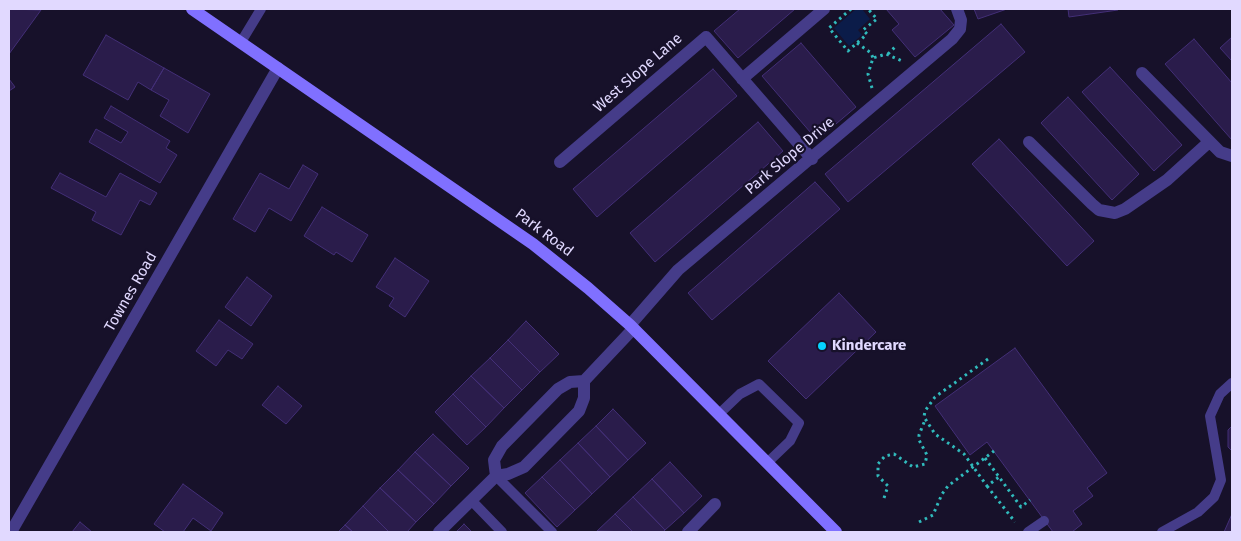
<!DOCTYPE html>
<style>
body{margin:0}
#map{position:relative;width:1241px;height:541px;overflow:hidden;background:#17112a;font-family:"Fira Sans",sans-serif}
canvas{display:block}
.frame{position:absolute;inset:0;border:10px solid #e1d9ff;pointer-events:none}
</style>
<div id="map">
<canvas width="1241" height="541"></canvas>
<div class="frame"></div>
</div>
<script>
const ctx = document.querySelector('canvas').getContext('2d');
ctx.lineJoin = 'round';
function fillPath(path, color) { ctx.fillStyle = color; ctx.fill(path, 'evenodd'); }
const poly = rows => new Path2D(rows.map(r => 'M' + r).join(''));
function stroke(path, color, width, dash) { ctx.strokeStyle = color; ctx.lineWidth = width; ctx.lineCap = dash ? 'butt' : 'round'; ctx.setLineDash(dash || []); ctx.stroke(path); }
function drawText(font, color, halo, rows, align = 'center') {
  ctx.font = font + ' "Fira Sans",sans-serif'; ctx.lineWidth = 4.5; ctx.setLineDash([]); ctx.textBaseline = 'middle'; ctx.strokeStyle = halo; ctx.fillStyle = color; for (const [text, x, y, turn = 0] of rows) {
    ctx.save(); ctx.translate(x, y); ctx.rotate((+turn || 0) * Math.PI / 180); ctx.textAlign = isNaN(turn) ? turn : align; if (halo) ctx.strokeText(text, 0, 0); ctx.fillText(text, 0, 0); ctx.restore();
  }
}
const water = poly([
 [856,9,862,9,870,19,858,30,862,35,849,46,834,28]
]);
const building = poly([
 [9,9,41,10,9,54,9,9],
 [740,9,795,9,738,58,714,31,740,9],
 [886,9,940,9,954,25,915,57,892,30,899,24,886,9],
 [974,9,1007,9,978,19,974,9],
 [1068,9,1118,9,1118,10,1069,17,1068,9],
 [1001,24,1025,52,848,202,825,174,1001,24],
 [106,35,164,68,151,90,138,82,128,100,83,75,106,35],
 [1232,37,1232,61,1220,48,1232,37],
 [1194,39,1232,83,1232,140,1165,64,1194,39],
 [801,43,856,107,817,140,762,76,801,43],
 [1110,67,1182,145,1154,171,1082,92,1110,67],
 [164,68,210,94,188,133,160,116,169,100,151,90,164,68],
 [713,69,737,96,597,217,573,189,713,69],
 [9,79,15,87,9,91,9,79],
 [1068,97,1139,174,1112,200,1041,123,1068,97],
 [111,106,170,141,166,148,177,155,160,183,89,142,96,129,121,143,128,132,104,118,111,106],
 [758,122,783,151,655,262,630,233,758,122],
 [999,139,1094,241,1067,266,972,164,999,139],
 [303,165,318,174,291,221,269,208,255,232,233,219,260,173,289,189,303,165],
 [60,173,106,197,120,173,157,193,150,205,140,200,121,235,92,220,96,212,51,188,60,173],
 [815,182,840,209,712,320,688,293,815,182],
 [322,207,368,235,352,262,336,252,334,255,304,236,322,207],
 [395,258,429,281,405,317,389,306,394,298,376,287,395,258],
 [247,277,272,296,251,326,225,307,247,277],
 [839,293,876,332,806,399,768,361,839,293],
 [219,320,253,344,242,359,228,350,216,366,196,351,219,320],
 [526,321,559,354,540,372,508,340,526,321],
 [508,340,540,372,522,390,490,358,508,340],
 [1015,348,1107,473,1087,488,1093,496,1073,511,1082,524,1072,532,1053,532,987,442,970,455,935,406,1015,348],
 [490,358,522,390,504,408,471,376,490,358],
 [471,376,504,408,486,427,453,394,471,376],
 [278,386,302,406,286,424,262,405,278,386],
 [453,394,486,427,467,445,435,412,453,394],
 [613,409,646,443,628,460,596,426,613,409],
 [596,426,628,460,610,477,578,443,596,426],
 [1232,426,1232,451,1228,447,1228,430,1232,426],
 [433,434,469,468,451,486,415,452,433,434],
 [578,443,610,477,592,494,560,460,578,443],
 [415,452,451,486,434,504,398,470,415,452],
 [560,460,592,494,575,510,542,477,560,460],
 [670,462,702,496,684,513,652,479,670,462],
 [398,470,434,504,416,522,380,488,398,470],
 [542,477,575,510,557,527,525,493,542,477],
 [652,479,684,513,665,530,633,497,652,479],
 [183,484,223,513,211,531,193,518,183,532,165,532,154,524,183,484],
 [380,488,416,522,407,532,389,532,363,506,380,488],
 [633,497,665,530,663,532,633,532,615,514,633,497],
 [363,506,389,532,353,532,345,525,363,506],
 [615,514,633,532,597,531,615,514],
 [1232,514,1232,532,1224,532,1232,514],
 [80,522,92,532,72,532,80,522],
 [464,524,472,532,456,532,464,524],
 [345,525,353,532,338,532,345,525]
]);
const path = poly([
 [851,9,829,28,848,51,867,34,863,30,877,19,868,9],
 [857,43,871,53,873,58],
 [888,54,896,46],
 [872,88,868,74,873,58,886,54,902,61],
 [988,359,935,397,925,411,924,417,935,434,964,454,987,486,999,477],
 [985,458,1021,507,1030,500],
 [987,486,1015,522],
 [884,498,888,486,878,476,878,464,885,456,894,454,913,467,925,464,927,455,919,440,919,435,925,420],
 [919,522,933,515,942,494,948,486,994,451]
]);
const service = poly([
 [241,42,261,9],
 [719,414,740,394,759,384,799,423,790,441,767,463],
 [496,476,552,532],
 [471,500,502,532],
 [1028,532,1044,521],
 [1162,532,1198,512,1214,497,1221,480,1210,416,1220,394,1232,383]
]);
const minor = poly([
 [1142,73,1220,152,1232,156],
 [742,79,824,9],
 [1029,142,1092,204,1099,210,1115,213,1125,209,1167,180,1209,142],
 [560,162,706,37,812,159],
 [630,325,678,270,952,39,960,29,961,20,957,9],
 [496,476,494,460,502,446,558,389,570,382,584,381,633,329],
 [496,476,508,474,524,467,579,411,584,398,584,381],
 [11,532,278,68],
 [439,532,496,476],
 [688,532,715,504]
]);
const secondary = poly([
 [192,9,533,244,588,288,630,325,836,532]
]);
const markers = [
 [822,346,5,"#05d2ff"]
];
const streetNames = [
 ["West Slope Lane",638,73,-41],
 ["Park Slope Drive",790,156,-40],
 ["Park Road",544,233,37],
 ["Townes Road",131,292,-60]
];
const poiNames = [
 ["Kindercare",832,346]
];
fillPath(water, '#0b1c49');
fillPath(building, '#2a1c4b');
stroke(building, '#432f77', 1);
stroke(path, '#30babc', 3, [2.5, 4]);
stroke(service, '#453c89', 10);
stroke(minor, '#453c89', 12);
stroke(secondary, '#8070ff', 12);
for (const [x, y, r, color] of markers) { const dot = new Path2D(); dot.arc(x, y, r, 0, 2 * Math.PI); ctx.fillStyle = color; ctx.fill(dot); stroke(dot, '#17112a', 2); }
drawText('15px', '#e1d9ff', '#17112a', streetNames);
drawText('bold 15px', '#e1d9ff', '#17112a', poiNames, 'left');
</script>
